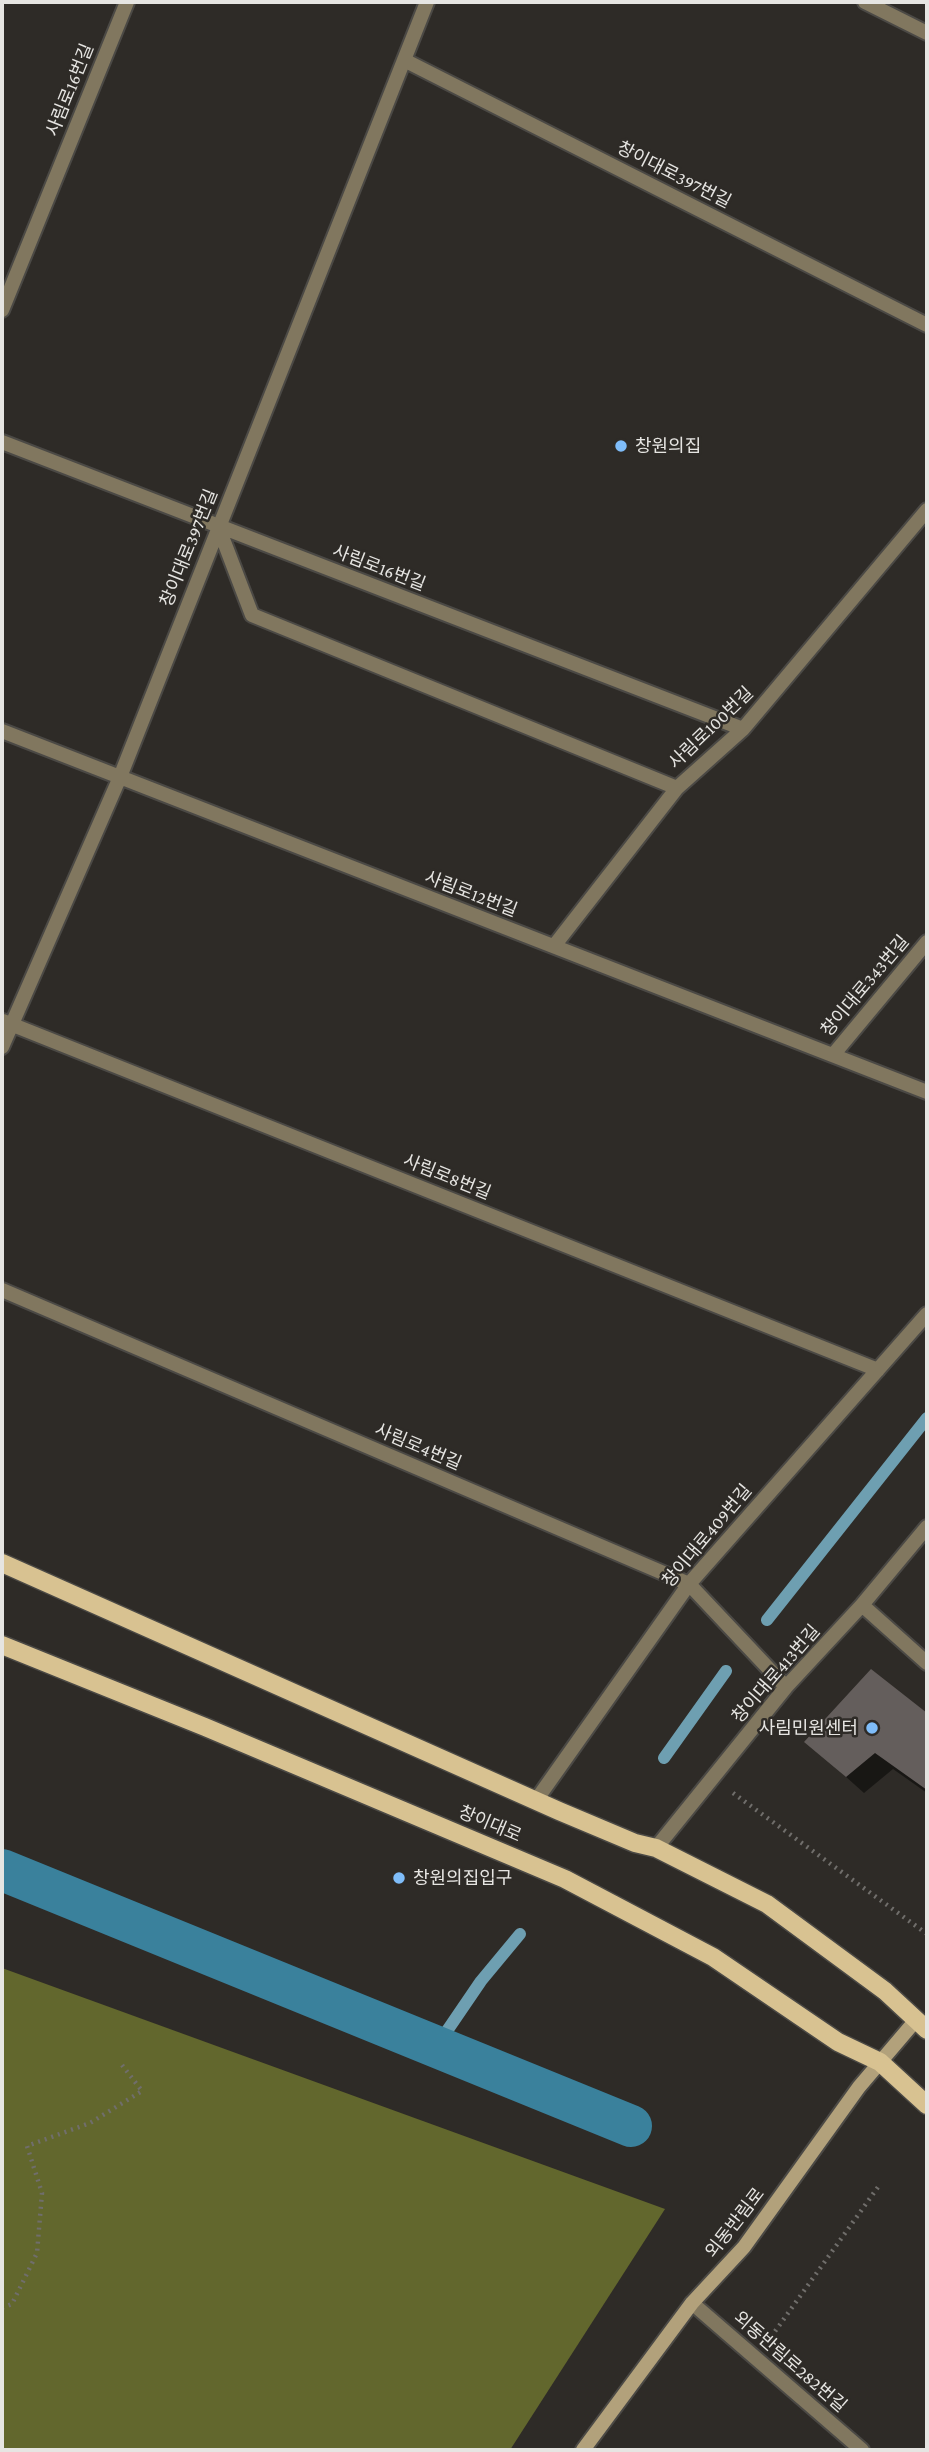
<!DOCTYPE html>
<meta charset="utf-8">
<style>
body{margin:0}
#map{position:relative;width:929px;height:2452px;overflow:hidden;background:#2e2b27;font-family:"Crimson Pro",serif}
canvas{display:block}
.frame{position:absolute;inset:0;border:4px solid #e6e5e2;pointer-events:none}
</style>
<div id="map">
<canvas width="929" height="2452"></canvas>
<div class="frame"></div>
</div>
<script>
const ctx = document.querySelector('canvas').getContext('2d');
ctx.lineJoin = 'round';
function fillPath(path, color) { ctx.fillStyle = color; ctx.fill(path, 'evenodd'); }
const poly = rows => new Path2D(rows.map(r => 'M' + r).join(''));
function stroke(path, color, width, dash) { ctx.strokeStyle = color; ctx.lineWidth = width; ctx.lineCap = dash ? 'butt' : 'round'; ctx.setLineDash(dash || []); ctx.stroke(path); }
function drawText(font, color, halo, rows, align = 'center') {
  ctx.font = font + ' "Crimson Pro","Noto Sans KR",serif'; ctx.lineWidth = 5; ctx.setLineDash([]); ctx.textBaseline = 'middle'; ctx.strokeStyle = halo; ctx.fillStyle = color; for (const [text, x, y, turn = 0] of rows) {
    ctx.save(); ctx.translate(x, y); ctx.rotate((+turn || 0) * Math.PI / 180); ctx.textAlign = isNaN(turn) ? turn : align; if (halo) ctx.strokeText(text, 0, 0); ctx.fillText(text, 0, 0); ctx.restore();
  }
}
const forest = poly([
 [2,1968,665,2209,510,2450,2,2450]
]);
const shadow = poly([
 [871,1672,927,1716,927,1793,893,1769,864,1793,807,1742]
]);
const stream = poly([
 [767,1620,927,1418],
 [664,1758,726,1671],
 [436,2047,481,1981,520,1934]
]);
const canal = poly([
 [2,1870,631,2126]
]);
const building = poly([
 [871,1669,927,1713,927,1790,875,1753,846,1777,804,1742]
]);
const path = poly([
 [733,1793,927,1934],
 [2,2308,12,2304,37,2253,42,2193,27,2146,90,2123,142,2091,122,2065],
 [771,2337,878,2187]
]);
const minor = poly([
 [865,2,927,33],
 [404,60,927,325],
 [2,310,127,2],
 [2,442,743,729],
 [218,526,252,615,677,788],
 [2,731,927,1092],
 [554,946,677,788,743,729,927,510],
 [3,1021,878,1370],
 [2,1047,120,777,427,2],
 [833,1055,927,942],
 [2,1290,689,1584,786,1687],
 [862,1605,927,1663],
 [537,1799,689,1584,927,1314],
 [656,1848,786,1687,862,1605,927,1527],
 [692,2303,862,2450]
]);
const secondary = poly([
 [583,2450,692,2303,744,2247,859,2087,916,2020]
]);
const primary = poly([
 [2,1563,559,1811,635,1843,656,1848,767,1904,885,1991,927,2030],
 [2,1645,205,1727,565,1879,713,1957,838,2042,880,2062,927,2105]
]);
const markers = [
 [621,446,7,"#7fbdf9"],
 [872,1728,7,"#7fbdf9"],
 [399,1878,7,"#7fbdf9"]
];
const streetNames = [
 ["사림로16번길",70,90,-68],
 ["창이대로397번길",674,175,27],
 ["창이대로397번길",189,548,-68],
 ["사림로16번길",379,568,21],
 ["사림로100번길",711,728,-44],
 ["사림로12번길",471,894,21],
 ["창이대로343번길",865,986,-50],
 ["사림로8번길",447,1177,22],
 ["사림로4번길",418,1447,23],
 ["창이대로409번길",707,1536,-50],
 ["창이대로413번길",776,1674,-49],
 ["창이대로",490,1824,23],
 ["외동반림로",735,2223,-52],
 ["외동반림로282번길",790,2362,41]
];
const poiNames = [
 ["창원의집",635,446],
 ["사림민원센터",858,1728,"right"],
 ["창원의집입구",413,1878]
];
fillPath(forest, '#62672d');
fillPath(shadow, '#0007');
stroke(stream, '#6e9fb1', 12);
stroke(canal, '#3a819c', 42);
fillPath(building, '#645e5c');
stroke(minor, '#4b4945', 18);
stroke(secondary, '#4b4945', 18);
stroke(primary, '#4b4945', 21);
stroke(path, '#706e6b', 4.5, [2, 5]);
stroke(minor, '#81775f', 14);
stroke(secondary, '#b2a17b', 14);
stroke(primary, '#d8c291', 18);
for (const [x, y, r, color] of markers) { const dot = new Path2D(); dot.arc(x, y, r, 0, 2 * Math.PI); ctx.fillStyle = color; ctx.fill(dot); stroke(dot, '#2e2b27', 2.5); }
drawText('18px', '#e6e5e2', '#2e2b27', streetNames);
drawText('18px', '#e6e5e2', '#2e2b27', poiNames, 'left');
</script>
